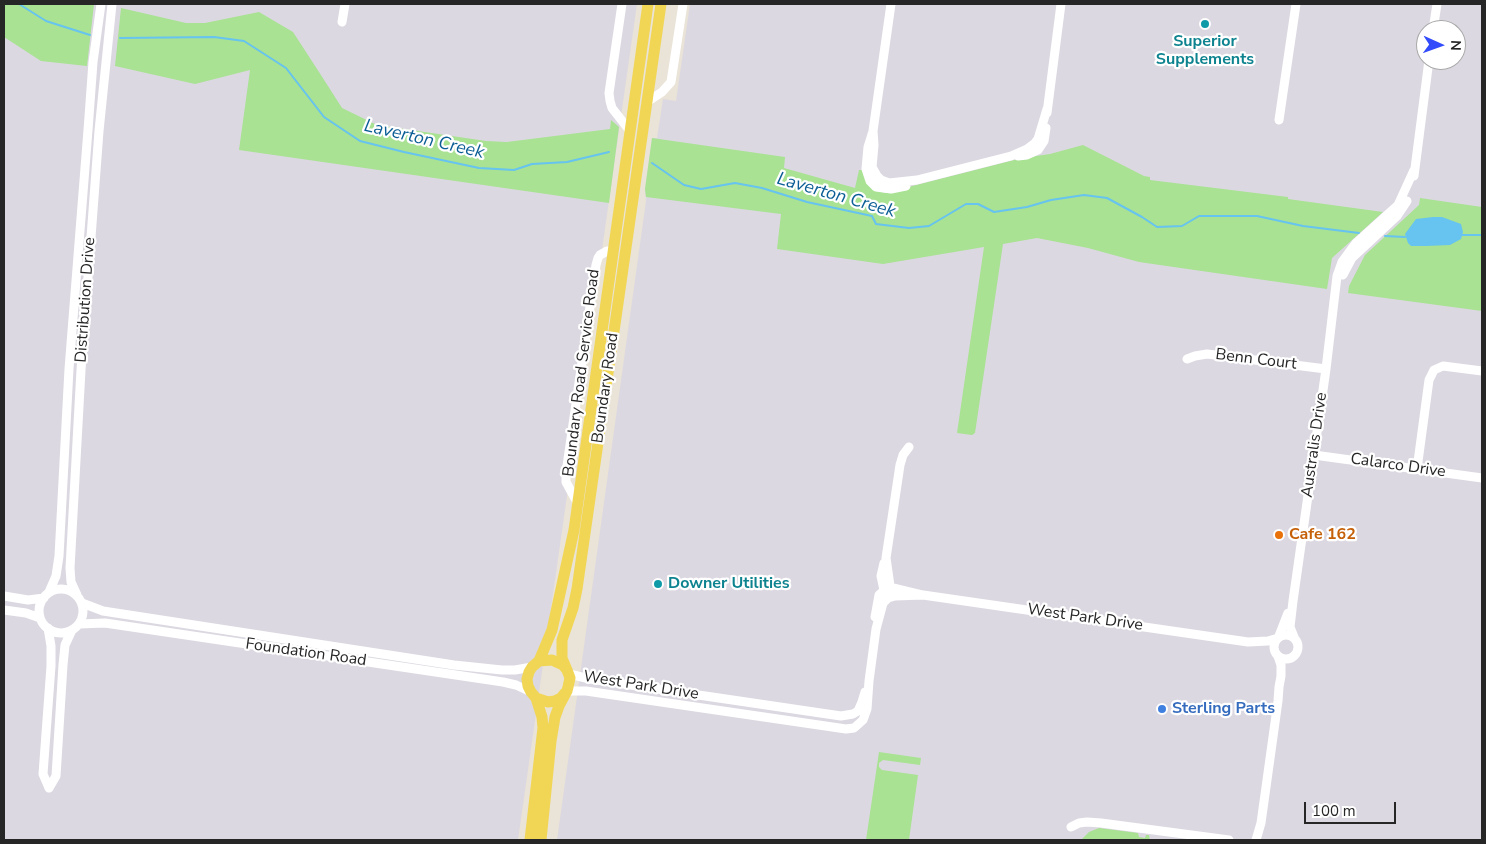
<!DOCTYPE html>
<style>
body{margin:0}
#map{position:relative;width:1486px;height:844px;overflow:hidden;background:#eae3d7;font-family:"Nunito Sans",sans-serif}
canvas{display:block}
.frame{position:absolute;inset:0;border:5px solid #262626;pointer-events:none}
.north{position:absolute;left:1416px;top:20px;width:50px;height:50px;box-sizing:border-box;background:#fff;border:1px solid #a8a8a8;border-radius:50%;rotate:92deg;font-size:14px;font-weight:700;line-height:20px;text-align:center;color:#262626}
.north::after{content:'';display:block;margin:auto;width:18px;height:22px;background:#334cfb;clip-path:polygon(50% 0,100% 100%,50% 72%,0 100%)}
.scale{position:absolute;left:1304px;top:802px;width:92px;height:22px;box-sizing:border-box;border:2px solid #262626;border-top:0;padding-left:6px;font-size:15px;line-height:18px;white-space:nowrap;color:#262626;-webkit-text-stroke:4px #fff;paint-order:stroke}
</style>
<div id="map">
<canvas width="1486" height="844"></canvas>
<div class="frame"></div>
<div class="north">N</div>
<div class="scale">100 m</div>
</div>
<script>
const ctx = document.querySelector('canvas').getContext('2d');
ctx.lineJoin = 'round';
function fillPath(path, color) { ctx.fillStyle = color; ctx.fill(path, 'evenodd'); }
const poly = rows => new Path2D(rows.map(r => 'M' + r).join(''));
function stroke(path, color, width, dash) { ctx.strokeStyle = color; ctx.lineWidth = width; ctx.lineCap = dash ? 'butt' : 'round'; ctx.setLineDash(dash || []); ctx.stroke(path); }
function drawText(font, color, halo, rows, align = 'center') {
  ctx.font = font + ' "Nunito Sans",sans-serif'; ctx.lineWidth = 4.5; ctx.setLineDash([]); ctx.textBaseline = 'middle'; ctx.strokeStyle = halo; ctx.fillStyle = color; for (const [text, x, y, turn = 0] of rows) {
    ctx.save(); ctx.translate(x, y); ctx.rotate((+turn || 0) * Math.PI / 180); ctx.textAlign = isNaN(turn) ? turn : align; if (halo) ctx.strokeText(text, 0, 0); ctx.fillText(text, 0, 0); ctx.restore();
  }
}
const industrial = poly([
 [4,4,637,4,518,840,4,840],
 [690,4,1482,4,1482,840,557,840,646,201,645,189,652,138,657,138,663,99,676,101],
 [1426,30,1456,30,1456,60,1426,60]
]);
const green = poly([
 [4,4,94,4,87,66,41,61,4,37],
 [121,8,186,23,205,23,259,12,293,32,319,72,342,108,377,125,486,141,507,142,610,129,611,120,619,127,609,203,239,150,250,70,195,84,115,66],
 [652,138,785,157,784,168,855,188,859,170,863,170,876,190,885,193,1022,158,1050,154,1083,145,1144,176,1150,177,1150,180,1288,197,1288,199,1383,212,1332,258,1327,289,1139,262,1088,248,1037,238,1003,244,975,433,972,435,957,433,984,247,883,264,777,249,781,214,646,197,645,189],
 [1420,198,1482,207,1482,311,1348,293,1349,286,1365,255,1419,205],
 [879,752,921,758,920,765,883,760,879,763,879,767,882,770,918,775,909,840,866,840],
 [1099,828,1138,833,1139,837,1145,838,1146,835,1149,835,1150,840,1081,840,1089,832]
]);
const water = poly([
 [1433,217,1442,217,1461,224,1463,232,1461,239,1450,245,1426,246,1411,246,1408,243,1405,234,1416,219]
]);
const stream = poly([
 [19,4,46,21,90,35],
 [120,38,214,37,244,41,286,68,324,117,360,141,404,152,479,168,514,170,532,164,567,162,609,152],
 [652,163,684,185,701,189,735,183,762,188,807,202,872,216,876,224,909,228,929,226,966,204,978,204,994,212,1027,207,1051,200,1084,195,1107,198,1142,217,1157,227,1182,226,1199,216,1257,216,1303,226,1359,233],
 [1462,235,1482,235],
 [1385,236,1405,237]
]);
const minor = poly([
 [622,4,609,93,610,101,612,108,630,131],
 [891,4,873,131,868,147,866,169,870,181,876,187,891,189,906,186],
 [342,22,345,4],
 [1433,30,1437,4],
 [647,102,662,92,671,82,683,4],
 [1047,113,1061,4],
 [1279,120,1296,4],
 [873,131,874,145,872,167,877,176,881,180,889,183,917,180,1011,156,1027,149,1035,143,1038,139,1047,109],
 [1018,156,1027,155,1038,150,1044,141,1046,128],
 [1414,176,1429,60],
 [1343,275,1352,258,1397,216,1407,201],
 [1187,359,1195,356,1207,354,1326,369],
 [1314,455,1482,478],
 [1417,469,1429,380,1434,370,1443,366,1482,371],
 [578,504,566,482,566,473,596,265,598,258,600,255,607,251,612,252],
 [884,563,881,576,884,590,887,593],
 '39 611a22 22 0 1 1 44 0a22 22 0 1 1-44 0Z',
 [49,592,56,576,59,556,69,369,88,130,93,62,101,4],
 [891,593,886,558,900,465,903,455,909,447],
 [77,595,71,582,70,568,81,370,99,131,112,4],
 [4,596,28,600,44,598],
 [82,603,103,611,454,665,502,670,515,670,532,667],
 [4,610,26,613,40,618],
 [875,617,879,595,886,589,894,588,923,595,1248,642,1268,641,1278,638],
 [79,624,105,623,503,682,516,685,531,692],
 [48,628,51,646,51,666,43,774,49,788],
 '1274 647a12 12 0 1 1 24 0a12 12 0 1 1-24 0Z',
 [1279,636,1288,613],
 [1294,637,1290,627,1293,601,1326,369,1337,276,1342,262,1356,243,1398,205,1414,170],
 [569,674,590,679,841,716,853,714,858,711,862,702,865,692],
 [567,691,586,691,846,729,854,728,863,720,867,709,869,681,876,629,883,603,888,598,895,596,923,595],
 [49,788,56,776,63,665,65,645,72,630],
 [1071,827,1079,823,1087,822,1101,823,1229,840],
 [1256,840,1261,823,1278,701,1279,687,1281,676,1281,665,1278,656]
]);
const major = poly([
 [539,661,552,630,574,530,648,4],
 [567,670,562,658,562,640,573,608,577,589,661,4],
 [530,840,543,728,542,717,536,698],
 [541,840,551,741,555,717,559,706,567,691,568,687,570,678,567,670,563,665,552,660,539,661,532,667,529,672,527,679,528,686,531,692,536,698,548,702,555,701,561,698,565,693]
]);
const markers = [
 [1205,24,5,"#0f9aa8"],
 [1279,535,5,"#e8710a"],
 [658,584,5,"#0f9aa8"],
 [1162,709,5,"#3f7fe0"]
];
const cultureNames = [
 ["Superior",1205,42],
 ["Supplements",1205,60],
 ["Downer Utilities",668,584,"left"]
];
const streetNames = [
 ["Distribution Drive",86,300,-86],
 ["Benn Court",1256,360,7],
 ["Boundary Road Service Road",582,373,-83],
 ["Boundary Road",606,388,-82],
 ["Australis Drive",1315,445,-82],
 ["Calarco Drive",1398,466,8],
 ["West Park Drive",1085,618,8],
 ["Foundation Road",306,653,8],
 ["West Park Drive",641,686,9]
];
const foodNames = [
 ["Cafe 162",1289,535]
];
const shopNames = [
 ["Sterling Parts",1172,709]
];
const waterNames = [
 ["Laverton Creek",424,140,13],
 ["Laverton Creek",836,196,16]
];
fillPath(industrial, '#dcd8e1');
fillPath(green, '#a8e292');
fillPath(water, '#67c3ef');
stroke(stream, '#67c3ef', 2);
stroke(minor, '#fff', 9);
stroke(major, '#f1d655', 11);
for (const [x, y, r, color] of markers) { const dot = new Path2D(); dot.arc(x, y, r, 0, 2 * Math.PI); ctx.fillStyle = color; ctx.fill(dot); stroke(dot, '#fff', 2); }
drawText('bold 16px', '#0d838f', '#fff', cultureNames);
drawText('16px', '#262626', '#fff', streetNames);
drawText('bold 16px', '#c56008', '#fff', foodNames, 'left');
drawText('bold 16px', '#366cbe', '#fff', shopNames, 'left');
drawText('italic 18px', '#0b5e95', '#fff', waterNames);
</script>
